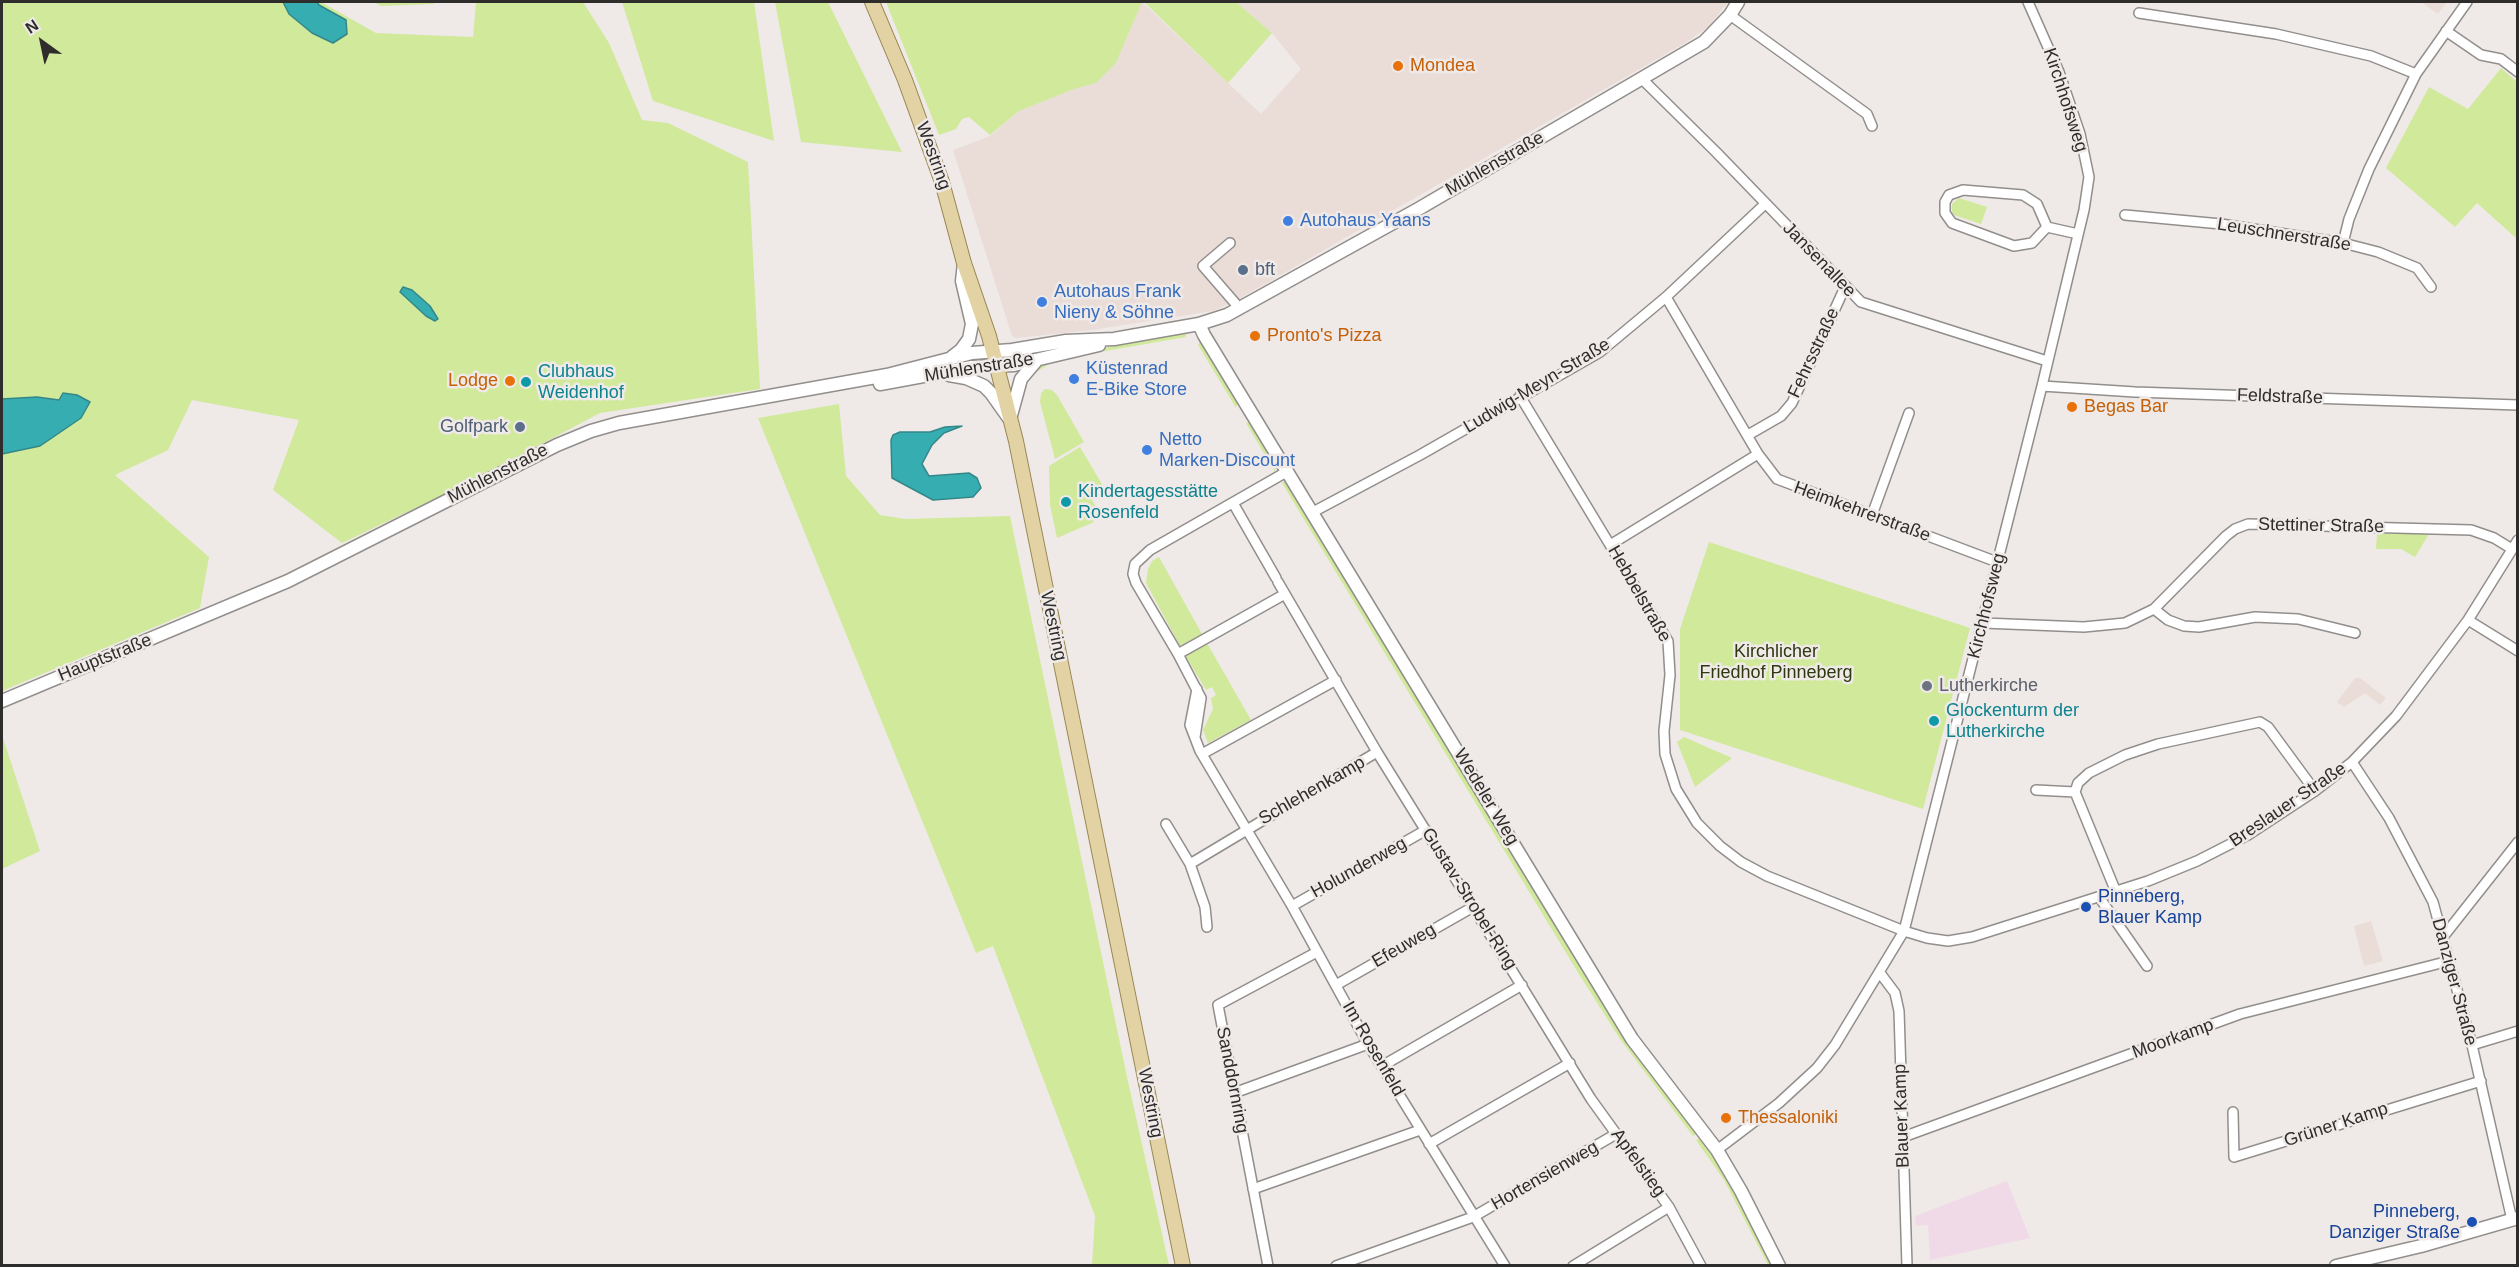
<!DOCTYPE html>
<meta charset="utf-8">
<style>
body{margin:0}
#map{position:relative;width:2519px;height:1267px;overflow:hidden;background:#efeae8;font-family:Helvetica,sans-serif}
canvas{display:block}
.frame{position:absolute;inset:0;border:3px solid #2f2d2c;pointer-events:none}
.north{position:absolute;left:12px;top:12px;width:60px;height:60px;-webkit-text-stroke:4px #efeae8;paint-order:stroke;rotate:327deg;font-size:16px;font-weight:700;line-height:24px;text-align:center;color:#2f2d2c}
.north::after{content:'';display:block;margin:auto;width:21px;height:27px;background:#2f2d2c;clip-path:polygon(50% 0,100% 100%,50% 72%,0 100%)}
</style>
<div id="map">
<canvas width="2519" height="1267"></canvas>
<div class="frame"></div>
<div class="north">N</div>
</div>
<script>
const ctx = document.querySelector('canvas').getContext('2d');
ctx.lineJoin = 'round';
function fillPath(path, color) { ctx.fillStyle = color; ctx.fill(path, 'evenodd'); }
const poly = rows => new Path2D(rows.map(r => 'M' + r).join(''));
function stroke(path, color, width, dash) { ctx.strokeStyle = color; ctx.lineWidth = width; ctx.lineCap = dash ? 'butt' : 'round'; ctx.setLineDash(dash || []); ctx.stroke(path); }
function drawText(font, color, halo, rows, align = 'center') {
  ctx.font = font + ' Helvetica,sans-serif'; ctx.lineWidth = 5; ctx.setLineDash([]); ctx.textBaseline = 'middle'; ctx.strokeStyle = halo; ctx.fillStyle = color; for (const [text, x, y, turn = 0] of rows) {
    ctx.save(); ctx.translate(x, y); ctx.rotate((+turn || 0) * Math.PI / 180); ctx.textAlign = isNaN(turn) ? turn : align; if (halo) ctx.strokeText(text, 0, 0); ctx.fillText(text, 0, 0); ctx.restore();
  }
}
const built = poly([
 [1142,2,1261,114,1301,69,1272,33,1236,2,1728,2,1710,25,1690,40,1237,300,1213,311,1143,322,1092,330,1017,338,1012,336,953,150,990,136,1019,111,1074,89,1096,83,1116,63],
 [2421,2,2447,2,2438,14],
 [2355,678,2360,678,2386,698,2380,705,2365,693,2344,707,2337,702],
 [2371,921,2383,961,2364,966,2354,926]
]);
const education = poly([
 [2007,1181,2030,1238,1930,1260,1928,1225,1916,1226,1915,1216]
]);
const green = poly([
 [2,2,321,2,376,33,473,37,476,2,583,2,609,43,642,120,668,123,748,162,760,389,600,413,472,481,342,543,273,490,299,420,192,400,168,450,115,475,209,557,200,608,2,691],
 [372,2,434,2,434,4,382,6],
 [622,2,754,2,774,141,653,101],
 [775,2,828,2,902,152,801,142],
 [886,2,1142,2,1116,63,1096,83,1074,89,1019,111,990,135,969,117,962,119,956,129,939,135],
 [1144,2,1236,2,1272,33,1228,83],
 [2501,68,2517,82,2517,239,2477,203,2455,227,2386,168,2429,87,2468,109],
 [1959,198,1987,207,1981,224,1954,215,1952,212,1952,204],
 [1186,333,1186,337,1065,358,1052,362,1032,375,1039,365,1077,353],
 [1201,339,1238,400,1236,408,1198,345],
 [1045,389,1052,390,1057,395,1084,442,1055,459,1040,402,1041,393],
 [839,404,846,476,880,515,905,519,1010,516,1127,1077,1169,1265,1092,1265,1095,1216,993,946,976,953,758,418],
 [1250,422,1254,426,1276,463,1275,472,1246,423],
 [1080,447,1106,491,1092,500,1099,512,1091,517,1094,522,1057,538,1050,505,1049,466],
 [1285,481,1624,1037,1698,1133,1693,1136,1620,1039,1577,971,1282,483],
 [2377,534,2429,534,2415,557,2401,549,2376,549],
 [1709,542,1970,628,1923,809,1680,730,1680,629],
 [1159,557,1202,634,1180,646,1146,583,1148,569,1152,561],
 [1207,643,1251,720,1208,743,1203,730,1213,709,1211,698,1216,695,1212,687,1206,690,1185,655],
 [2,735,40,851,2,869],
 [1684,737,1732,758,1695,787,1677,742],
 [1701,1137,1729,1177,1773,1265,1768,1265,1724,1180,1696,1140]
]);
const water = poly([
 [283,2,317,2,319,5,346,20,347,34,333,43,312,33,289,14,283,2],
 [403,287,412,290,430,306,438,319,435,321,426,316,400,292,403,287],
 [63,393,77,395,90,402,81,418,40,446,2,454,2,399,37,397,59,400,63,393],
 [962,426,944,433,932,445,922,464,929,476,969,473,977,478,981,488,973,497,933,500,892,478,891,440,893,435,900,432,930,432,945,427,962,426]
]);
const street = poly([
 [2139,13,2276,34,2371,56,2416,74],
 [1730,15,1867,114,1872,126],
 [2446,31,2481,55,2501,59,2518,72],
 [1641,78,1716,152,1861,302,2047,361],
 [2125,215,2221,224,2343,243,2378,252,2417,268,2431,287],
 [2047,227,2032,243,2014,246,1952,223,1945,213,1945,202,1949,195,1963,190,2023,195,2037,204,2047,227,2078,234],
 [1230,243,1203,266,1235,303],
 [2343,243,2349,219,2369,169,2416,74,2467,2],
 [1666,297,1758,454,1777,479,1997,562],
 [2042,386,2135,392,2518,405],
 [1520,396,1668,641,1670,675,1664,731,1665,754,1676,789,1697,823,1720,846,1741,862,1767,876,1904,931,1927,938,1948,941,1972,937,2148,881,2197,861,2248,835,2315,791,2352,762,2396,716,2468,620,2518,540],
 [1748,435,1781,416,1792,403,1845,287],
 [1233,503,1276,578],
 [1313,512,1420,455,1600,352,1666,297,1765,204],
 [1872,515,1909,413],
 [1610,545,1758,454],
 [1278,582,1377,752,1473,907,1591,1099,1669,1207,1701,1266],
 [2154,609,2168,620,2184,626,2199,627,2255,617,2298,619,2355,633],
 [2468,620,2518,651],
 [1983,623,2084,627,2125,623,2154,609,2226,536,2235,529,2248,524,2471,530,2494,538,2512,549],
 [1178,654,1285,594],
 [1197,689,1190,725,1200,751,1292,906,1368,1044,1505,1266],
 [1195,737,1201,698,1178,654,1136,583,1133,574,1135,564,1150,550,1288,471],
 [1202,754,1336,680],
 [2352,762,2389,818,2433,902,2472,1045,2512,1220],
 [2036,790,2075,792],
 [1166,824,1190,864],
 [2116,892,2075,792,2078,783,2089,773,2125,755,2158,744,2260,722,2268,727,2315,791],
 [2099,897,2147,966],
 [1292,906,1426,830],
 [1207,927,1205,907,1190,864,1377,752],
 [2443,937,2518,842],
 [1880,973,1895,993,1899,1011,1907,1266],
 [1336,985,1473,907],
 [2472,1045,2518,1031],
 [1382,1066,1522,985],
 [1234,1093,1368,1044],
 [2233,1112,2234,1157,2481,1081],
 [1903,1137,2240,1014,2449,961],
 [1429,1144,1570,1063],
 [1717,1150,1779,1103,1817,1068,1835,1045,1904,931,2042,386,2084,210,2089,177,2080,134,2059,72,2028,2],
 [1253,1189,1420,1130],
 [1268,1266,1218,1005,1317,952],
 [1336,1266,1473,1217,1616,1134],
 [1573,1266,1669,1207]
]);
const secondary = poly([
 [1199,324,1204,335,1632,1039,1717,1150,1741,1191,1779,1266],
 [952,357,961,350,969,339,972,324,962,281,964,263],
 [949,375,966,378,984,386,991,393,1008,417],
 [880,384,972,367,1014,365,1099,345],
 [1010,419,1021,379,1037,360],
 [2,701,288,581,557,445,591,431,619,423,887,375,972,353,1012,350,1066,341,1114,339,1199,324,1227,315,1420,208,1704,42,1730,15,1738,2],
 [2336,1266,2421,1246,2518,1218]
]);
const primary = poly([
 [872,2,905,80,942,182,964,263,989,336,1016,441,1183,1266]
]);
const markers = [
 [1398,66,6,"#e8710a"],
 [1288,221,6,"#3f7fe0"],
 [1243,270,6,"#5c6f8a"],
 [1042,302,6,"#3f7fe0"],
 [1255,336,6,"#e8710a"],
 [1074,379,6,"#3f7fe0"],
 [510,381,6,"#e8710a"],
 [526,382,6,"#0f9aa8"],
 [2072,407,6,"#e8710a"],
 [520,427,6,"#5c6f8a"],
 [1147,450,6,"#3f7fe0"],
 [1066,502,6,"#0f9aa8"],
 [1927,686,6,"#6b7280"],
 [1934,721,6,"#0f9aa8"],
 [2086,907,6,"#1a4fb4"],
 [1726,1118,6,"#e8710a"],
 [2472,1222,6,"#1a4fb4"]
];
const foodNames = [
 ["Mondea",1410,66],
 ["Pronto's Pizza",1267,336],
 ["Lodge",498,381,"right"],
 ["Begas Bar",2084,407],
 ["Thessaloniki",1738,1118]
];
const streetNames = [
 ["Kirchhofsweg",2065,100,72],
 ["Westring",933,156,70],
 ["Mühlenstraße",1495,164,-30],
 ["Leuschnerstraße",2284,235,9],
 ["Jansenallee",1819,260,46],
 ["Fehrsstraße",1814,353,-65],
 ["Mühlenstraße",979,368,-9],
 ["Ludwig-Meyn-Straße",1537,386,-31],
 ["Feldstraße",2280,397,2],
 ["Mühlenstraße",498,474,-27],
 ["Heimkehrerstraße",1862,512,20],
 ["Stettiner Straße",2321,526,1],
 ["Hebbelstraße",1639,594,60],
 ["Kirchhofsweg",1987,606,-76],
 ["Westring",1053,626,78],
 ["Hauptstraße",105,658,-22],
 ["Schlehenkamp",1312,791,-30],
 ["Wedeler Weg",1486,797,59],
 ["Breslauer Straße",2288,805,-34],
 ["Holunderweg",1359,868,-29],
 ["Gustav-Strobel-Ring",1469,899,58],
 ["Efeuweg",1404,946,-30],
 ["Danziger Straße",2454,982,75],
 ["Moorkamp",2173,1039,-20],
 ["Im Rosenfeld",1373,1049,60],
 ["Sanddornring",1232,1080,79],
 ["Westring",1150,1103,79],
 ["Blauer Kamp",1902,1116,-92],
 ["Grüner Kamp",2336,1125,-18],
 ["Apfelstieg",1638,1163,54],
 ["Hortensienweg",1545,1176,-30]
];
const shopNames = [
 ["Autohaus Yaans",1300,221],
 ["Autohaus Frank",1054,292],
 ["Nieny & Söhne",1054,313],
 ["Küstenrad",1086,369],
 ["E-Bike Store",1086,390],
 ["Netto",1159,440],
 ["Marken-Discount",1159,461]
];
const serviceNames = [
 ["bft",1255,270],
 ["Golfpark",508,427,"right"]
];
const cultureNames = [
 ["Clubhaus",538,372],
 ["Weidenhof",538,393],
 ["Kindertagesstätte",1078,492],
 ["Rosenfeld",1078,513],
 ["Glockenturm der",1946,711],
 ["Lutherkirche",1946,732]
];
const parkNames = [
 ["Kirchlicher",1776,652],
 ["Friedhof Pinneberg",1776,673]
];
const worshipNames = [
 ["Lutherkirche",1939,686]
];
const transitNames = [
 ["Pinneberg,",2098,897],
 ["Blauer Kamp",2098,918],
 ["Pinneberg,",2460,1212,"right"],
 ["Danziger Straße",2460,1233,"right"]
];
fillPath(built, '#eadcd7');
fillPath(education, '#f0dae7');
fillPath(green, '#d0e99a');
fillPath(water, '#36aeb1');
stroke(water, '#348789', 1.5);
stroke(street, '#928e8c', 12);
stroke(secondary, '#928e8c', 15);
stroke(primary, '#988652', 16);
stroke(street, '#fff', 9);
stroke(secondary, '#fff', 12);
stroke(primary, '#e3d3a4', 14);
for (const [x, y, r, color] of markers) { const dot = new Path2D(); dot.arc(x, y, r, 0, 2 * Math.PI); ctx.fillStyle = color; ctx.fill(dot); stroke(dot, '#efeae8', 2); }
drawText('18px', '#c56008', '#efeae8', foodNames, 'left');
drawText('18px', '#2f2d2c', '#efeae8', streetNames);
drawText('18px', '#366cbe', '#efeae8', shopNames, 'left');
drawText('18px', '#4e5e75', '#efeae8', serviceNames, 'left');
drawText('18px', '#0d838f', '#efeae8', cultureNames, 'left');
drawText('18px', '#2e3910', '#efeae8', parkNames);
drawText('18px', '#5b616d', '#efeae8', worshipNames, 'left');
drawText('18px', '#164399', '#efeae8', transitNames, 'left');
</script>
